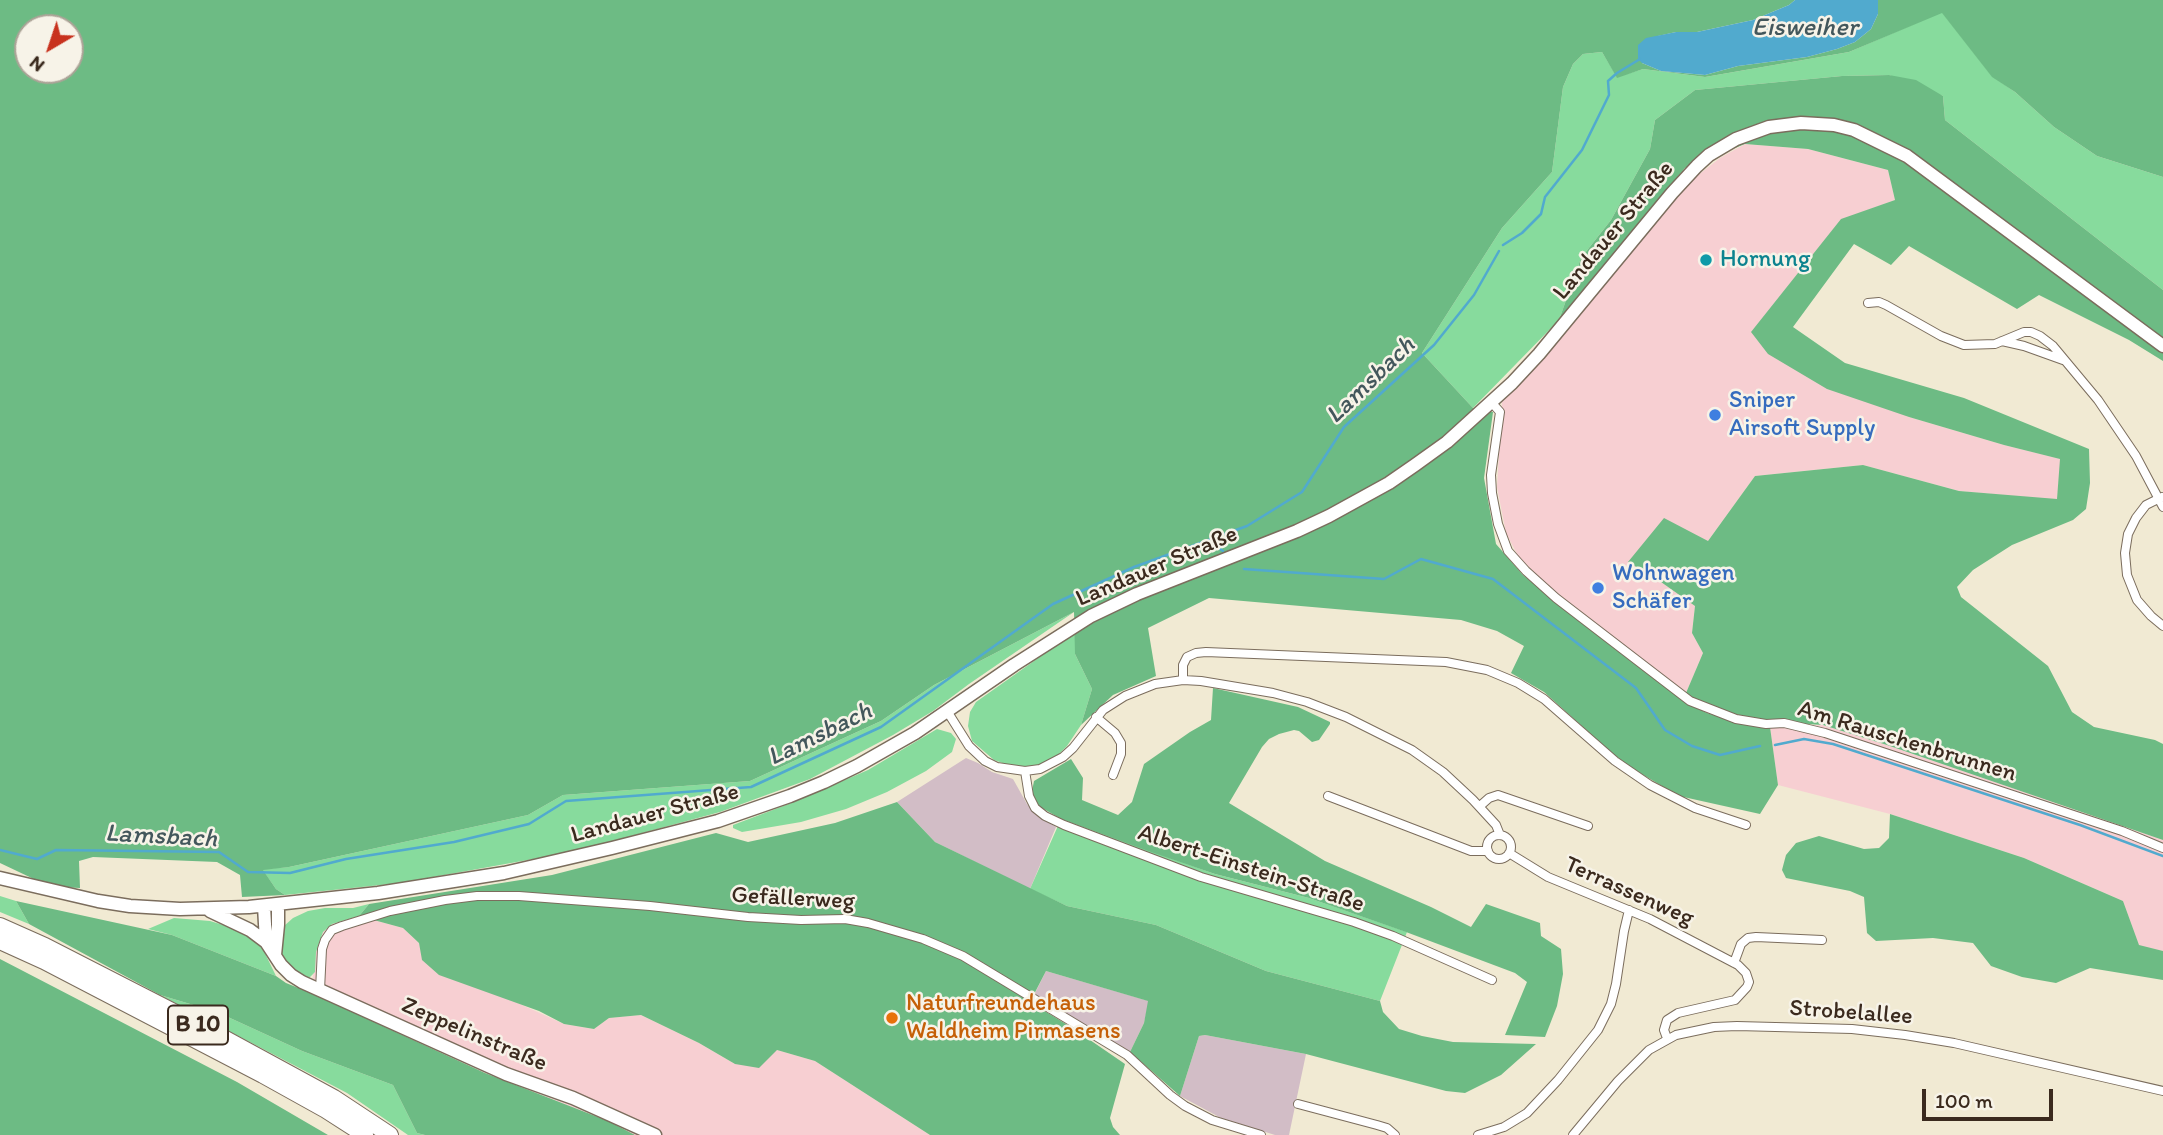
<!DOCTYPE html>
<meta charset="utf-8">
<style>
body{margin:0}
#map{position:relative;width:2163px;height:1135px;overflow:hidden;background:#f1ead3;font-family:Itim,sans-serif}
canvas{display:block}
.north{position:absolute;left:14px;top:14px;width:70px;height:70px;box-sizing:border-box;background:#f7f3e8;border:2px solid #aca397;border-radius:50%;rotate:219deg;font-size:19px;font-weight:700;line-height:28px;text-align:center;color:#3b2a1e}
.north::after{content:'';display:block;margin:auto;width:24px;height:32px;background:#c8321e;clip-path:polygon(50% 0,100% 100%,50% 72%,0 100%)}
.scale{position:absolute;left:1922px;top:1089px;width:131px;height:32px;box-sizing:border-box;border:4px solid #3b2a1e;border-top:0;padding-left:9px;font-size:21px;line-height:24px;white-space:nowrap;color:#3b2a1e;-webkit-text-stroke:5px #f7f3e8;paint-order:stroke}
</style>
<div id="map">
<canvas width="2163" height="1135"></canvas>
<div class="north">N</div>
<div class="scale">100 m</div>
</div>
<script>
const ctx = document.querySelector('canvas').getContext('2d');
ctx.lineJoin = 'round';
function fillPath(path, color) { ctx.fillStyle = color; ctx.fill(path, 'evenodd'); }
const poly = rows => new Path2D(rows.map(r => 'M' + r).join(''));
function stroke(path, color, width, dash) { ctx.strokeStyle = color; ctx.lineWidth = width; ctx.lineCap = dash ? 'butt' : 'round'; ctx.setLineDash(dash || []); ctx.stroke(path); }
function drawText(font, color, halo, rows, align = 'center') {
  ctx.font = font + ' Itim,sans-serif'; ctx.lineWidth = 5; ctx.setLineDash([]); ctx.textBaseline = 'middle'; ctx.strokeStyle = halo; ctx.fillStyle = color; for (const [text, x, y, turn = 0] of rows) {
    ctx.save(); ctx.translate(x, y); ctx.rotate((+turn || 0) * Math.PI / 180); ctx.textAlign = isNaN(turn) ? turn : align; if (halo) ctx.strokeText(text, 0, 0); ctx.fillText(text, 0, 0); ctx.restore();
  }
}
const built = poly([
 [1745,144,1808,149,1888,170,1895,200,1841,220,1752,332,1909,417,2004,445,2061,459,2057,500,1959,491,1863,465,1755,476,1708,541,1628,562,1661,582,1695,606,1692,633,1703,653,1686,693,1548,586,1518,556,1506,533,1497,487,1502,402,1534,369,1683,187,1720,158],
 [1823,725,1887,745,2163,840,2163,951,2139,946,2123,901,2024,858,1890,814,1778,785,1770,727],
 [359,916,403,928,419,943,423,960,564,1024,594,1029,609,1018,641,1015,699,1043,735,1064,777,1050,815,1061,930,1135,635,1135,608,1121,485,1073,311,993,316,952,323,932,332,924]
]);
const industrial = poly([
 [966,758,978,763,992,772,1013,779,1027,804,1037,815,1056,827,1030,889,935,842,897,802],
 [1046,971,1149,1001,1144,1023,1130,1052,1034,995],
 [1205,1035,1306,1054,1289,1135,1275,1135,1221,1118,1180,1096,1199,1036]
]);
const green = poly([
 [1942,12,1992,76,2015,92,2054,127,2097,156,2163,177,2163,290,1945,120,1943,96,1889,75,1842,76,1695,90,1655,120,1650,149,1611,220,1581,258,1559,320,1473,408,1422,353,1502,228,1552,172,1563,87,1573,64,1583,54,1602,52,1617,77,1643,69,1705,77,1849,52],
 [1074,612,969,684,933,711,893,735,810,779,720,812,572,852,400,883,285,895,276,889,262,869,289,867,528,815,563,795,750,781,881,721,934,685],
 [1075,632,1075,654,1092,689,1081,725,1067,746,1058,755,1040,765,1026,767,1008,765,994,760,972,741,968,726,970,712,976,702],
 [937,729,951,733,956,739,952,752,926,771,887,792,846,809,801,822,742,832,733,828,733,825,794,802,868,770],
 [1061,819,1215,874,1309,898,1407,932,1380,1001,1266,971,1156,925,1067,906,1030,889],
 [0,896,16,901,29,924,0,912],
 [369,904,359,916,332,924,323,932,316,952,315,972,309,978,291,968,284,960,281,955,279,936,284,926,293,918,308,911,325,908,353,908],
 [174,918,210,921,243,931,260,943,276,976,172,935,148,929],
 [160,995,217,1012,302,1051,393,1085,417,1133,425,1135,408,1135,347,1093]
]);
const forest = poly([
 [0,0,1795,0,1789,5,1753,20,1697,32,1676,32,1658,36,1642,63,1661,71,1705,75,1738,66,1807,57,1837,49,1855,42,1871,29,1878,14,1878,0,2163,0,2163,177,2097,156,2054,127,2015,92,1992,77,1942,13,1849,52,1705,77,1643,69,1617,78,1602,52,1583,54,1573,64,1563,87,1552,172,1502,228,1422,353,1473,408,1493,412,1484,478,1496,544,1523,575,1615,649,1685,702,1707,713,1730,720,1770,727,1778,785,1760,814,1679,796,1623,763,1544,692,1511,673,1524,646,1497,631,1461,620,1209,598,1148,628,1156,676,1113,695,1081,725,1092,689,1075,654,1074,612,934,685,881,721,750,781,563,795,528,815,289,867,263,870,276,889,285,895,242,897,240,875,217,862,93,857,79,861,80,888,59,887,38,881,0,863],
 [28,28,70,28,70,70,28,70],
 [1889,75,1916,80,1943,96,1945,120,2163,290,2163,361,2129,340,2039,295,2017,309,1909,246,1891,265,1854,244,1793,327,1845,363,1964,398,2089,449,2090,483,2086,509,2073,520,2012,545,1973,570,1957,587,1961,597,2048,666,2072,712,2094,727,2155,740,2163,744,2163,840,1887,745,1823,725,1775,722,1753,718,1721,711,1693,700,1686,693,1703,653,1692,633,1695,606,1661,582,1628,562,1664,518,1708,541,1755,476,1863,465,1959,491,2057,499,2060,459,2004,445,1909,417,1827,389,1768,354,1751,332,1841,219,1895,200,1888,170,1808,149,1745,144,1685,168,1559,320,1581,258,1611,220,1650,149,1655,120,1695,90,1842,76],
 [1213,688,1298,707,1330,722,1330,724,1319,740,1312,742,1299,731,1294,730,1279,734,1269,739,1262,747,1229,803,1325,861,1431,907,1471,927,1486,904,1540,923,1541,936,1561,949,1563,974,1557,1006,1545,1037,1505,1035,1527,982,1515,973,1406,932,1309,898,1215,874,1151,852,1061,819,1037,805,1032,791,1034,781,1071,759,1083,778,1082,800,1118,815,1132,802,1144,764,1190,732,1211,720],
 [897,802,935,842,1067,906,1156,925,1266,971,1380,1001,1383,1012,1399,1029,1422,1036,1453,1042,1536,1044,1501,1075,1465,1093,1446,1091,1306,1054,1205,1035,1199,1036,1180,1096,1130,1052,1144,1023,1148,1001,1046,971,1030,1002,1074,1029,1125,1064,1110,1118,1113,1127,1120,1135,930,1135,815,1061,777,1050,759,1068,735,1064,699,1043,641,1015,609,1018,594,1029,564,1024,539,1011,439,975,422,960,419,943,403,928,359,916,369,904,552,875,716,833,748,842,835,823],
 [1890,814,2024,858,2123,901,2139,945,2163,951,2163,980,2090,968,2056,983,2022,977,1991,966,1973,943,1933,938,1876,941,1867,933,1864,897,1850,891,1786,878,1782,870,1786,855,1796,843,1819,836,1864,849,1879,848,1889,838],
 [16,901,172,935,276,976,286,983,311,993,485,1073,608,1121,635,1135,425,1135,417,1133,393,1085,302,1051,217,1012,160,995,29,924],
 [0,959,237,1082,328,1135,0,1135]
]);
const water = poly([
 [1795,0,1878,0,1878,14,1871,29,1855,42,1837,49,1807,57,1738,66,1705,75,1661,71,1642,63,1638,59,1638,45,1646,38,1676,32,1697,32,1753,20,1789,5]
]);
const stream = poly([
 [1503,245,1522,233,1541,214,1545,197,1582,150,1609,95,1608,81,1617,73,1640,59],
 [1208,541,1223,551],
 [1244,569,1384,579,1421,559,1493,579,1636,688,1665,730,1692,746,1720,755,1760,746],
 [1775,745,1804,739,1833,744,2080,825,2163,856],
 [0,850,37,859,56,850,219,852,248,872,290,873,346,859,454,842,529,824,566,801,751,787,881,727,1053,604,1134,567,1247,526,1302,492,1344,427,1434,345,1474,295,1499,251]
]);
const street = poly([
 [1868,303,1879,302,1886,305,1941,336,1964,345,1995,344,2024,332,2031,332,2040,336,2053,346,2098,400,2136,456,2163,507],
 [2002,341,2024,346,2063,360],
 [1492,403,1500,412,1491,475,1492,493,1498,524,1508,551,1526,571,1556,598,1690,701,1736,719,1766,724,1784,723,1825,733,2122,831,2163,848],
 [2162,497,2146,505,2136,518,2128,534,2125,553,2127,575,2137,600,2151,616,2163,626],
 [1183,680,1183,665,1187,657,1196,653,1206,652,1446,662,1487,670,1518,683,1544,699,1615,761,1650,785,1695,808,1746,825],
 [947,711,969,746,985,761,997,767,1025,771,1040,769,1063,757,1073,748,1103,710,1125,696,1155,684,1183,680,1201,681,1273,693,1307,702,1346,717,1412,750,1443,772,1473,800,1496,825,1500,835],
 [1096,717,1115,733,1121,743,1121,754,1113,775],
 [1025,771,1029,796,1035,808,1045,816,1064,825,1201,877,1354,922,1393,936,1492,980],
 [1328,796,1471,851,1488,851],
 [1480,806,1489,798,1498,795,1588,826],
 '1487 847a12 12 0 1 1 24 0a12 12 0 1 1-24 0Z',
 [1509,853,1548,877,1650,919,1738,965,1746,973,1749,982,1747,987,1735,1000,1678,1013,1667,1020,1664,1030,1667,1038],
 [1734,963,1741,944,1748,938,1756,937,1822,940],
 [320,990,322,949,325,940,332,930,342,926,390,911,445,900,477,896,519,896,650,906,748,917,801,920,845,919,868,923,923,939,963,956,1127,1055,1170,1095,1185,1106,1212,1120,1261,1135],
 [1298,1104,1377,1125,1387,1128,1395,1135],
 [1478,1135,1504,1127,1527,1113,1558,1080,1598,1030,1611,1004,1616,984,1624,931,1629,910],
 [1573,1135,1618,1081,1649,1050,1676,1035,1714,1027,1737,1026,1852,1029,1905,1035,1954,1043,2163,1091]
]);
const secondary = poly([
 [0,878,98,901,130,906,180,909,249,907,378,893,504,873,612,848,718,821,790,796,824,782,857,766,915,733,1014,665,1091,616,1137,594,1297,531,1329,516,1389,483,1415,465,1447,442,1512,383,1539,354,1672,193,1697,166,1709,155,1736,139,1769,127,1801,123,1834,125,1854,130,1907,156,2163,346],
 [264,906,266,942],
 [210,911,250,930,266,942,281,965,291,975,302,982,506,1074,573,1098,655,1135],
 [275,955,278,925,278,904]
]);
const highway = poly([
 [0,926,45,946,207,1029,334,1098,390,1135],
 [0,941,44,961,263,1075,326,1110,365,1135]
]);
const markers = [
 [1706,260,7,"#0f9aa8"],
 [1715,415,7,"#3f7fe0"],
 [1598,588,7,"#3f7fe0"],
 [892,1018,7,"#e8710a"]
];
const shields = [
 [198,1025,60]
];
const shieldNames = [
 ["B 10",198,1025]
];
const streetNames = [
 ["Landauer Straße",1614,231,-50],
 ["Landauer Straße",1157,567,-23],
 ["Am Rauschenbrunnen",1907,742,17],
 ["Landauer Straße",655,814,-15],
 ["Albert-Einstein-Straße",1251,869,18],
 ["Terrassenweg",1629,892,24],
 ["Gefällerweg",793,899,3],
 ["Strobelallee",1851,1013,4],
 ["Zeppelinstraße",474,1035,23]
];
const cultureNames = [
 ["Hornung",1720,260]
];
const shopNames = [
 ["Sniper",1729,401],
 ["Airsoft Supply",1729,429],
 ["Wohnwagen",1612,574],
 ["Schäfer",1612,602]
];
const foodNames = [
 ["Naturfreundehaus",906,1004],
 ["Waldheim Pirmasens",906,1032]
];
const waterNames = [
 ["Eisweiher",1805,28],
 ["Lamsbach",1371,381,-44],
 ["Lamsbach",820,735,-26],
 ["Lamsbach",161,837,3]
];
fillPath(built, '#f7cfd2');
fillPath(industrial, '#d2bdc6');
fillPath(green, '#87db9d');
fillPath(forest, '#6dbb84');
fillPath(water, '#51aace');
stroke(stream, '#51aace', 2.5);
stroke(street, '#7b6d5d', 10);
stroke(secondary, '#7b6d5d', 15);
stroke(highway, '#7b6d5d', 18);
stroke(street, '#fff', 8);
stroke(secondary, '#fff', 12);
stroke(highway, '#fff', 16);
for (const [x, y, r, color] of markers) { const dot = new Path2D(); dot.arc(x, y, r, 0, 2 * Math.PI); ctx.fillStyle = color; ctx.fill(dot); stroke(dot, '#f7f3e8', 2.5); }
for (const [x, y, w] of shields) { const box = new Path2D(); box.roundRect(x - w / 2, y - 19.5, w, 39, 5); ctx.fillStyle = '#f7f3e8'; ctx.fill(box); stroke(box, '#3b2a1e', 2); }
drawText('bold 23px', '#3b2a1e', null, shieldNames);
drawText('24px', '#3b2a1e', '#f7f3e8', streetNames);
drawText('24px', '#0d838f', '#f7f3e8', cultureNames, 'left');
drawText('24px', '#366cbe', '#f7f3e8', shopNames, 'left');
drawText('24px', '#c56008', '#f7f3e8', foodNames, 'left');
drawText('italic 26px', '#43575c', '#f7f3e8', waterNames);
</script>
